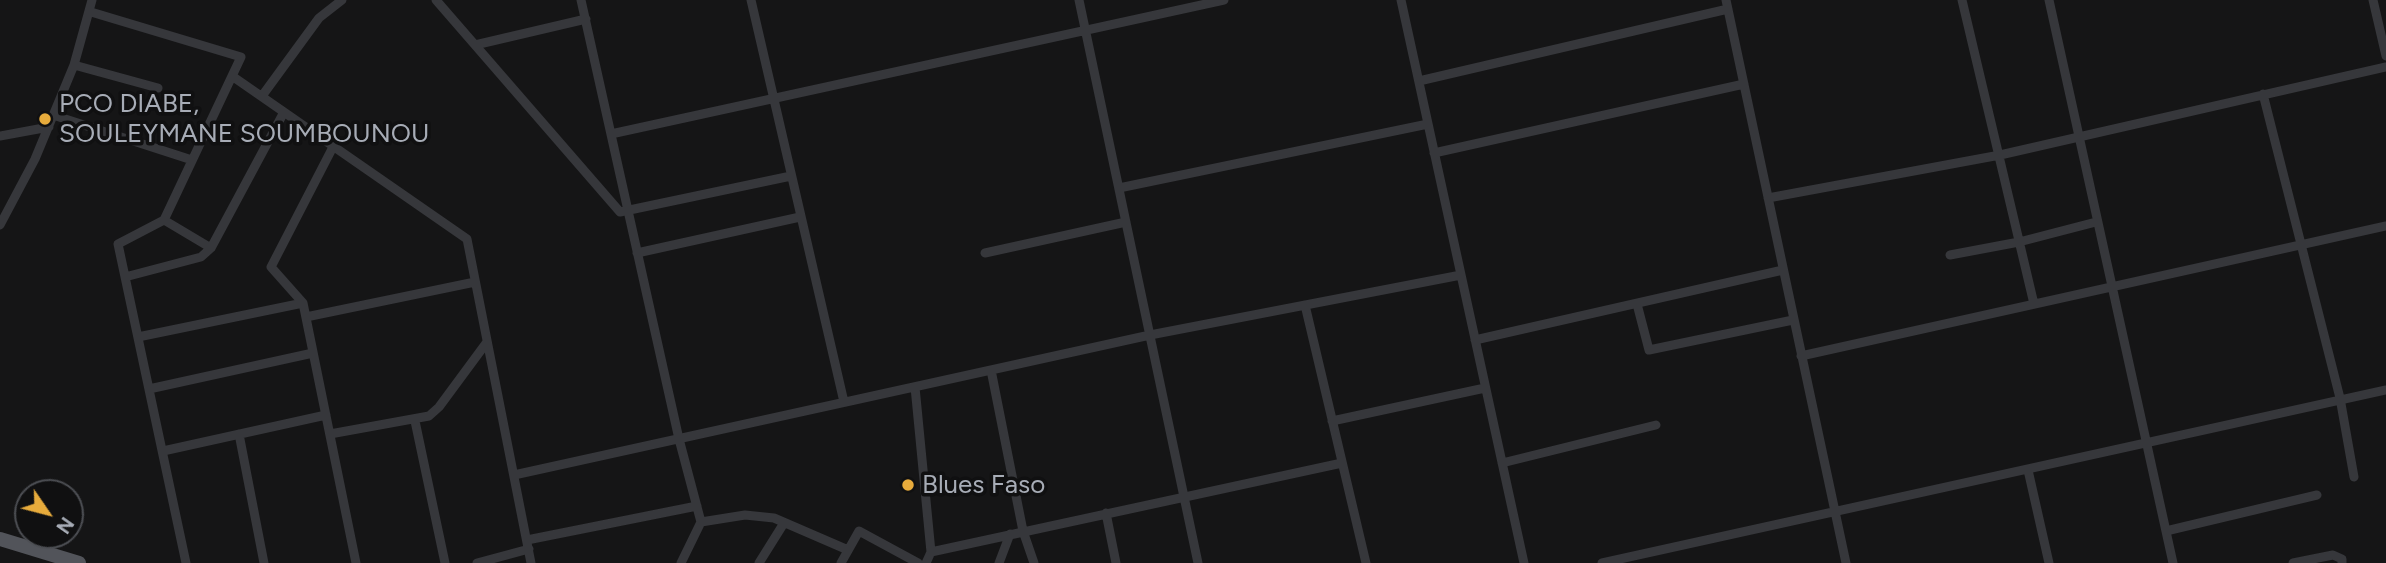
<!DOCTYPE html>
<style>
body{margin:0}
#map{position:relative;width:2386px;height:563px;overflow:hidden;background:#151516;font-family:Figtree,sans-serif}
canvas{display:block}
.north{position:absolute;left:14px;top:479px;width:70px;height:70px;box-sizing:border-box;background:#101011;border:2px solid #4c4e53;border-radius:50%;rotate:125deg;font-size:19px;font-weight:700;line-height:28px;text-align:center;color:#a7acb6}
.north::after{content:'';display:block;margin:auto;width:24px;height:32px;background:#e7ab3c;clip-path:polygon(50% 0,100% 100%,50% 72%,0 100%)}
</style>
<div id="map">
<canvas width="2386" height="563"></canvas>
<div class="north">N</div>
</div>
<script>
const ctx = document.querySelector('canvas').getContext('2d');
ctx.lineJoin = 'round';
const poly = rows => new Path2D(rows.map(r => 'M' + r).join(''));
function stroke(path, color, width, dash) { ctx.strokeStyle = color; ctx.lineWidth = width; ctx.lineCap = dash ? 'butt' : 'round'; ctx.setLineDash(dash || []); ctx.stroke(path); }
function drawText(font, color, halo, rows, align = 'center') {
  ctx.font = font + ' Figtree,sans-serif'; ctx.lineWidth = 7; ctx.setLineDash([]); ctx.textBaseline = 'middle'; ctx.strokeStyle = halo; ctx.fillStyle = color; for (const [text, x, y, turn = 0] of rows) {
    ctx.save(); ctx.translate(x, y); ctx.rotate((+turn || 0) * Math.PI / 180); ctx.textAlign = isNaN(turn) ? turn : align; if (halo) ctx.strokeText(text, 0, 0); ctx.fillText(text, 0, 0); ctx.restore();
  }
}
const minor = poly([
 [436,0,620,212,791,176],
 [581,0,679,439,701,522,681,563],
 [751,0,844,402],
 [1079,0,1198,563],
 [1401,0,1524,563],
 [1726,0,1846,563],
 [1962,0,2034,304],
 [2049,0,2173,563],
 [2373,0,2386,56],
 [91,12,241,57,164,220],
 [475,45,586,19],
 [74,65,158,88],
 [232,76,467,239,531,563],
 [1419,81,1728,9],
 [2263,94,2340,398,2354,477],
 [262,96,319,18,342,0],
 [53,115,192,160],
 [611,134,1224,0],
 [0,136,49,127],
 [334,145,271,267,303,303,356,563],
 [1434,153,1744,84],
 [1119,188,1428,124],
 [1768,198,2000,155,2386,67],
 [0,225,35,159,74,65,92,0],
 [637,253,800,217],
 [985,253,1126,222],
 [1950,255,2019,242,2096,222],
 [125,277,201,257,211,248,284,112],
 [1637,304,1649,350,1793,320],
 [1305,305,1366,563],
 [306,317,475,282],
 [138,337,303,303],
 [1475,340,1783,270],
 [1801,356,2386,226],
 [991,370,1023,531,1034,563],
 [915,387,931,552,926,563],
 [149,389,313,353],
 [415,421,445,563],
 [1332,421,1485,388],
 [239,434,264,563],
 [330,434,429,416,439,407,487,342],
 [163,451,326,415],
 [1502,463,1656,425],
 [2028,470,2049,563],
 [514,475,1150,335,1461,275],
 [1106,513,1116,563],
 [701,522,745,515,774,518,848,550],
 [2166,531,2317,495],
 [527,540,697,506],
 [931,552,1342,463],
 [186,563,118,244,164,220,211,248],
 [477,563,529,549],
 [759,563,784,523],
 [841,563,859,531,918,563],
 [999,563,1010,534],
 [1602,563,2386,390],
 [2293,563,2333,555,2342,559,2342,563]
]);
const primary = poly([
 [0,539,79,563]
]);
const markers = [
 [45,119,7,"#e7ab3c"],
 [908,485,7,"#e7ab3c"]
];
const poiNames = [
 ["PCO DIABE,",59,104],
 ["SOULEYMANE SOUMBOUNOU",59,134],
 ["Blues Faso",922,485]
];
stroke(minor, '#36373b', 9);
stroke(primary, '#52545a', 14);
for (const [x, y, r, color] of markers) { const dot = new Path2D(); dot.arc(x, y, r, 0, 2 * Math.PI); ctx.fillStyle = color; ctx.fill(dot); stroke(dot, '#101011', 2.5); }
drawText('26px', '#a7acb6', '#101011', poiNames, 'left');
</script>
